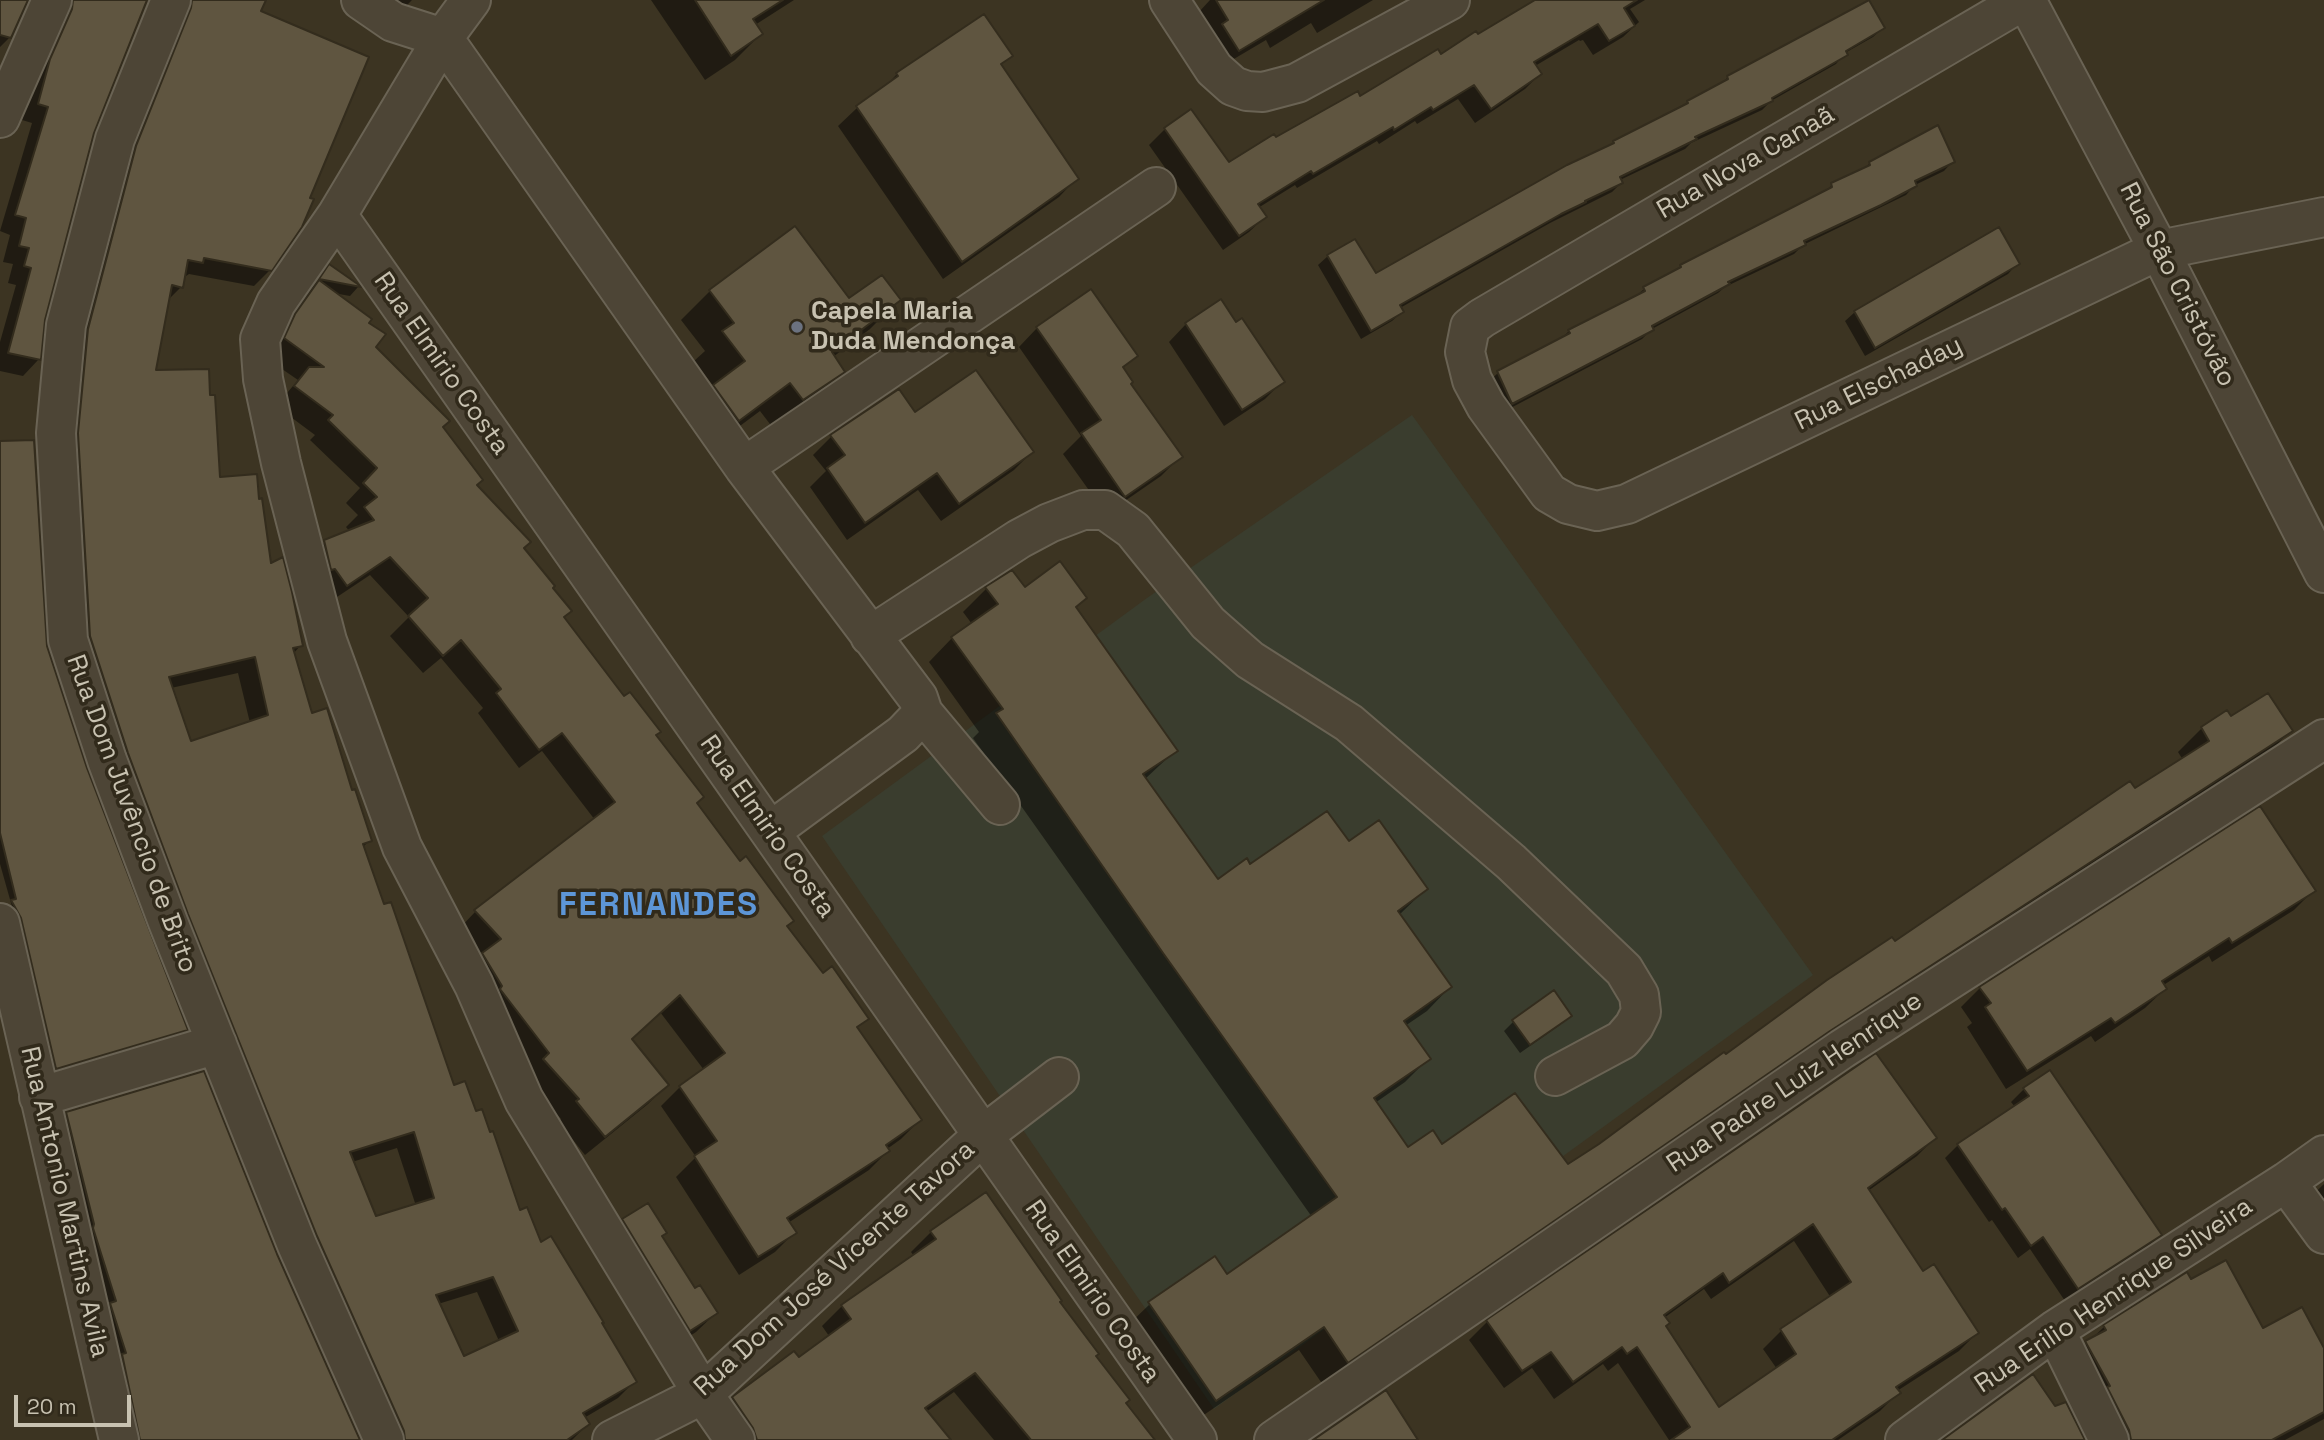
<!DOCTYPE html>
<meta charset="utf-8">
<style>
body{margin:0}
#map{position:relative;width:2324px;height:1440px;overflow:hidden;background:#3c3422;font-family:"Space Grotesk",sans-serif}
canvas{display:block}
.scale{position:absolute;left:14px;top:1395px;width:117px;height:32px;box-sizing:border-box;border:4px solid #c8c2b1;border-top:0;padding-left:9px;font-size:21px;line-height:24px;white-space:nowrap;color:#c8c2b1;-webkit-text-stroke:5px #312a1b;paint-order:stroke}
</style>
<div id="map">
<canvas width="2324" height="1440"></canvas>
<div class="scale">20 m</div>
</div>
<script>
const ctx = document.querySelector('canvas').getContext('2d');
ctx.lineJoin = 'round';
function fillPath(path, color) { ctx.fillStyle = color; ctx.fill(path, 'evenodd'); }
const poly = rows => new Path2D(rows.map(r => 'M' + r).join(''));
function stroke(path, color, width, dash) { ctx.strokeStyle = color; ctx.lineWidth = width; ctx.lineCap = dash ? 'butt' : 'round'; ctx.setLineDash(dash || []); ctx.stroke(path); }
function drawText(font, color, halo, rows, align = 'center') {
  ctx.font = font + ' "Space Grotesk",sans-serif'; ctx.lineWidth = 7; ctx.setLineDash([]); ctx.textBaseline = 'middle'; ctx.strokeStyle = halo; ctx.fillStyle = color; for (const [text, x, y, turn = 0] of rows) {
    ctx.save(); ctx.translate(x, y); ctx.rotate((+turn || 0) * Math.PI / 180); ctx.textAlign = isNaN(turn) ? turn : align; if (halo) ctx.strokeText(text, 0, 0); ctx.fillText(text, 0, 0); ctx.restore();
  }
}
const medical = poly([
 [1412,415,1813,975,1214,1409,822,836,1147,598]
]);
const shadow = poly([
 [0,0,26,0,10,37,0,47],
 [49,0,146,0,93,130,43,319,39,359,23,376,0,371,0,342,16,285,8,283,13,264,3,262,10,235,0,231,32,123,22,120,34,77],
 [168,0,264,0,258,12,271,269,254,286,189,274,183,278,181,287,167,301,153,372,208,397,219,479,269,565,301,645,293,654,311,715,351,792,370,840,363,847,383,906,453,1087,475,1114,519,1212,540,1244,600,1324,634,1382,618,1398,584,1418,588,1424,572,1440,384,1440,74,653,72,347],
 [238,673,250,723,190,743,171,688],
 [397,1148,416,1206,375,1218,352,1162],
 [477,1292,499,1341,463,1358,438,1304],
 [361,0,412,0,397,15],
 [651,0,794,0,755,25,761,34,735,60,705,80],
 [1210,0,1373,0,1317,33,1311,23,1270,48,1266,40,1222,66,1198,13],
 [1543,0,1645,0,1630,9,1639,22,1623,37,1593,55,1583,40,1580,41,1579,40,1535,66,1540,74,1525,89,1475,123,1458,99,1417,124,1415,121,1379,144,1377,141,1297,188,1295,185,1258,208,1265,217,1249,232,1223,250,1149,145,1165,129,1190,111,1228,164,1441,57],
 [1883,28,1873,37,1845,53,1836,64,1771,101,1762,110,1691,143,1685,149,1620,180,1621,183,1612,192,1550,223,1400,308,1402,312,1392,321,1361,339,1318,265,1328,256,1375,276,1609,147,1614,143,1681,109,1688,102,1719,86,1728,77],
 [1011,55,1000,66,1077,178,1059,197,943,279,838,126,857,108,883,89,897,74],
 [1953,161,1944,171,1915,185,1906,195,1803,245,1794,254,1725,287,1718,293,1652,329,1642,339,1503,412,1488,382,1498,373,1561,339,1569,331,1634,298,1644,289,1824,193,1832,185,1862,171,1870,163],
 [2017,264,2008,274,1865,356,1845,321,1855,312],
 [330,267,358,287,350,296,333,293,367,323,374,347,441,427,476,485,550,588,562,618,655,735,695,803,786,926,822,975,867,1019,856,1029,920,1120,901,1139,887,1149,888,1151,869,1170,788,1223,794,1233,775,1252,739,1275,676,1177,696,1157,661,1106,680,1087,704,1070,660,1012,630,1040,667,1085,648,1104,585,1155,558,1121,561,1119,525,1079,457,931,475,912,595,820,542,751,519,768,478,713,483,708,441,658,423,673,390,636,409,617,370,575,328,603,305,561,325,542,350,532,346,527,358,515,346,503,360,488,310,440,315,435,276,406,298,380,266,358,277,335,300,301],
 [710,291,849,301,899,300,870,329,833,357,843,371,814,400,773,428,760,411,709,449,685,415,714,387,694,361,705,351,681,320],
 [1186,324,1236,324,1282,382,1265,399,1224,426,1169,342],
 [1037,328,1136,356,1122,369,1129,384,1180,457,1161,476,1106,514,1063,454,1081,436,1019,347],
 [898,391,915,414,1032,452,1014,470,941,521,918,490,847,540,810,487,826,471,813,455,831,437],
 [987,588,1024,590,1085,598,1075,609,1175,751,1145,779,1217,882,1250,866,1348,843,1426,889,1399,915,1450,987,1427,1011,1405,1026,1428,1059,1405,1082,1375,1103,1408,1150,1442,1146,1567,1166,1895,944,2183,760,2178,752,2202,728,2226,712,2231,719,2290,731,2267,755,1323,1385,1299,1350,1192,1423,1126,1327,1150,1304,1227,1276,1312,1217,973,738,979,732,929,662,952,638,972,624,963,612],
 [0,609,45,647,85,767,186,1030,175,1040,45,1079,31,1016,40,1006,0,864],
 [2313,891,2294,910,2212,962,2209,956,2162,986,2165,989,2145,1008,2095,1042,2091,1036,2006,1089,1967,1027,1972,1023,1961,1007,1980,988],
 [1570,1016,1560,1025,1520,1053,1504,1031,1514,1021],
 [1876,1055,1935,1138,1917,1156,1868,1191,1923,1274,1977,1333,1959,1351,1897,1391,1898,1393,1880,1411,1838,1440,1669,1440,1618,1363,1608,1371,1603,1364,1554,1399,1532,1368,1504,1388,1469,1340,1487,1322],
 [1794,1241,1831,1298,1781,1331,1763,1349,1777,1369,1719,1409,1664,1327,1664,1318,1704,1289,1711,1299],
 [2024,1089,2160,1235,2147,1248,2065,1301,2030,1249,2018,1258,1992,1220,1989,1222,1945,1158,1958,1145,2015,1107,2011,1102],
 [67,1113,275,1255,360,1440,120,1440,50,1130],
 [2324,1184,2324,1227,2299,1208],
 [623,1221,661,1237,694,1291,716,1313,696,1332,670,1349,604,1240],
 [931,1232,1058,1303,1124,1403,1152,1440,994,1440,954,1392,926,1412,949,1440,728,1440,713,1418,733,1398,794,1353,798,1359,829,1336,822,1326,842,1306,914,1256,911,1252],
 [2186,1274,2191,1281,2262,1330,2324,1367,2324,1419,2285,1440,2106,1440,2068,1361,2104,1327]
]);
const building = poly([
 [0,0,28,0,11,38,0,35,0,0],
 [73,0,147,0,94,133,45,320,41,360,8,353,31,268,24,266,29,248,19,246,26,218,15,215,48,107,38,104,50,59,72,9,73,0],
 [192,0,266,0,261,11,369,57,310,198,314,199,302,227,272,271,204,258,203,263,188,260,183,288,172,285,156,370,209,369,210,395,215,395,220,477,257,474,259,499,262,498,271,563,283,557,292,592,303,646,293,648,312,713,327,708,352,790,355,789,372,841,363,844,384,904,391,902,454,1085,465,1081,476,1111,482,1109,490,1132,493,1131,520,1210,527,1207,541,1242,551,1236,604,1323,602,1323,637,1382,583,1413,590,1424,567,1440,405,1440,404,1431,317,1236,188,914,128,753,90,636,78,433,88,329,136,146,191,8,192,0],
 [255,657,268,715,191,741,169,677,255,657],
 [414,1132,434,1198,376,1216,350,1152,414,1132],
 [493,1277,518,1331,464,1356,436,1295,493,1277],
 [695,0,783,0,753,19,763,34,731,56,695,0],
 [1216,0,1324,0,1239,51,1222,24,1228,20,1216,0],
 [1535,0,1637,0,1624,8,1635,26,1609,41,1598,24,1534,62,1542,74,1491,109,1474,85,1433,110,1431,107,1394,130,1393,127,1313,174,1311,171,1258,204,1267,217,1239,236,1164,128,1191,109,1229,162,1274,134,1276,137,1358,91,1360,96,1438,49,1441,54,1476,31,1478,34,1535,0],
 [1869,0,1885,28,1846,51,1848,55,1772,98,1773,101,1695,137,1697,139,1620,177,1623,183,1585,201,1586,202,1561,214,1400,305,1404,312,1371,331,1327,255,1355,239,1376,273,1567,165,1614,143,1613,141,1688,103,1687,101,1728,79,1727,76,1869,0],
 [984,14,1013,56,1001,64,1079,179,962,262,856,106,898,76,896,73,984,14],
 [1938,125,1955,162,1915,181,1917,186,1881,205,1804,241,1806,245,1728,282,1730,284,1652,326,1654,330,1512,404,1497,371,1570,333,1568,330,1645,291,1643,287,1681,267,1680,265,1832,187,1831,183,1870,165,1869,162,1938,125],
 [795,226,849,298,882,275,901,300,832,352,845,372,803,400,790,383,739,421,713,385,745,361,722,331,734,323,709,290,795,226],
 [1999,227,2020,264,1875,348,1854,311,1999,227],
 [329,264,359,285,361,287,319,279,329,264],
 [319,280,372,319,369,323,386,334,376,347,450,421,443,427,483,480,477,485,531,542,524,548,555,586,553,588,572,611,564,617,624,696,630,692,661,732,656,735,704,797,697,803,740,861,746,856,794,921,787,926,823,973,832,966,869,1019,857,1027,922,1120,886,1145,890,1151,787,1218,797,1233,758,1257,694,1156,717,1141,679,1086,725,1053,680,995,632,1039,669,1085,605,1137,576,1101,579,1099,543,1059,549,1053,500,989,502,986,482,953,501,939,474,910,615,802,562,733,539,750,496,693,501,689,461,640,443,656,408,616,428,598,390,557,347,586,335,569,331,570,324,540,374,520,364,507,377,497,363,483,377,468,328,420,333,415,294,386,309,367,324,367,284,338,295,314,319,280],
 [1091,289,1138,356,1123,367,1133,382,1131,384,1183,457,1125,497,1081,433,1101,420,1036,327,1091,289],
 [1221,299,1236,322,1242,318,1285,382,1242,410,1185,323,1221,299],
 [976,370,1034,452,959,504,937,473,865,523,827,468,845,455,830,435,899,389,915,412,976,370],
 [34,440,47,646,87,768,188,1030,56,1069,21,918,11,900,16,899,0,833,0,441,34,440],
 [1060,561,1087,598,1076,607,1178,751,1143,774,1218,879,1247,858,1250,864,1327,811,1349,841,1379,820,1428,889,1398,911,1452,987,1404,1021,1431,1059,1374,1098,1408,1147,1433,1130,1442,1144,1515,1093,1568,1164,1599,1144,1688,1078,1724,1052,1726,1054,1827,980,1892,937,1895,941,2130,781,2135,788,2209,741,2201,727,2227,710,2231,716,2268,693,2293,731,1830,1031,1348,1363,1324,1327,1216,1401,1148,1302,1215,1256,1227,1274,1337,1197,1163,953,996,713,1003,709,951,637,998,604,985,587,1012,570,1025,587,1060,561],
 [2260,806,2316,891,2232,943,2229,938,2162,981,2167,989,2115,1023,2111,1018,2027,1071,1985,1007,1991,1003,1979,987,2260,806],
 [1554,990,1572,1016,1530,1045,1512,1020,1554,990],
 [1876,1053,1937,1138,1868,1188,1923,1271,1934,1264,1979,1333,1896,1387,1901,1393,1832,1440,1671,1440,1690,1427,1637,1347,1627,1354,1622,1347,1573,1382,1551,1352,1522,1371,1486,1320,1876,1053],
 [1813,1224,1851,1282,1780,1329,1796,1354,1719,1407,1666,1326,1670,1323,1664,1315,1723,1273,1729,1283,1813,1224],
 [2050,1070,2162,1235,2078,1289,2043,1237,2031,1246,2005,1208,2002,1210,1957,1144,2029,1096,2023,1088,2050,1070],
 [204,1071,277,1254,360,1440,140,1440,122,1354,126,1353,110,1303,116,1301,93,1228,94,1224,66,1112,204,1071],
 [986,1192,1062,1301,1060,1302,1099,1354,1096,1356,1130,1400,1126,1403,1155,1440,1031,1440,975,1373,925,1408,951,1440,757,1440,753,1428,732,1397,794,1351,799,1357,851,1319,841,1305,936,1239,930,1231,986,1192],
 [648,1203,667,1233,662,1236,695,1288,700,1285,718,1313,690,1331,622,1219,648,1203],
 [2226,1260,2263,1328,2302,1307,2324,1348,2324,1412,2272,1440,2131,1440,2129,1430,2107,1387,2110,1386,2085,1341,2106,1330,2103,1325,2187,1272,2191,1279,2226,1260],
 [2033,1374,2055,1406,2066,1402,2085,1440,1942,1440,2033,1374],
 [1386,1390,1418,1440,1313,1440,1386,1390]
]);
const minor = poly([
 [171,0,115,139,66,325,56,433,68,640,107,760,168,922,297,1245,384,1440],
 [361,0,393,22,443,38],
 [471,0,443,38,337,215,276,303,260,339,263,379,281,463,327,641,402,847,474,985,524,1100,703,1394,735,1440],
 [1169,0,1214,69,1233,86,1247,91,1263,92,1297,83,1450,0],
 [2024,0,1482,318,1470,327,1465,352,1472,380,1486,406,1549,493,1568,504,1597,511,1627,504,2159,250,2324,217],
 [2026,0,2159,250,2324,573],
 [443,38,744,467,918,698,923,713,903,734,771,831],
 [0,118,52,0],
 [337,215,1197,1440],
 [744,467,1156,187],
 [870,636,1019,539,1049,523,1083,510,1105,510,1133,530,1208,623,1250,660,1349,723,1511,862,1624,970,1639,995,1641,1012,1634,1026,1622,1040,1555,1076],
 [923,713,1000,805],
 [0,923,119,1440],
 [39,1097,217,1044],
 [2286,1182,2324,1234],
 [2055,1330,2109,1440],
 [612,1440,703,1394,982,1136,1059,1077],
 [1274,1440,1842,1049,2324,739],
 [1905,1440,2055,1330,2286,1182,2324,1155]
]);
const markers = [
 [797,327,7,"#6b7280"]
];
const streetNames = [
 ["Rua Nova Canaã",1746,163,-30],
 ["Rua São Cristóvão",2177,285,63],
 ["Rua Elmirio Costa",441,364,55],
 ["Rua Elschaday",1879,384,-26],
 ["Rua Dom Juvêncio de Brito",131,814,70],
 ["Rua Elmirio Costa",767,827,55],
 ["Rua Padre Luiz Henrique",1795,1083,-34],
 ["Rua Antonio Martins Avila",64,1202,77],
 ["Rua Dom José Vicente Tavora",835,1269,-42],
 ["Rua Elmirio Costa",1092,1292,55],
 ["Rua Erilio Henrique Silveira",2114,1296,-34]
];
const poiNames = [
 ["Capela Maria",811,312],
 ["Duda Mendonça",811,342]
];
const districtNames = [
 ["FERNANDES",659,906]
];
fillPath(medical, '#3a3d2e');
fillPath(shadow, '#0007');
fillPath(building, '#5f5540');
stroke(building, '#332c1d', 2);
stroke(minor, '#6a6354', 42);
stroke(minor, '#4d4536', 38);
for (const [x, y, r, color] of markers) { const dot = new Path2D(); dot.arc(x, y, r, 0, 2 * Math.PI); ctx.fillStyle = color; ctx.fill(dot); stroke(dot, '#312a1b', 2.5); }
drawText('26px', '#c8c2b1', '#312a1b', streetNames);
drawText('bold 26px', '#c8c2b1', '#312a1b', poiNames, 'left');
ctx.letterSpacing = '2px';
drawText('bold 33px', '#5d96d7', '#312a1b', districtNames);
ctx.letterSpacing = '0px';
</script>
